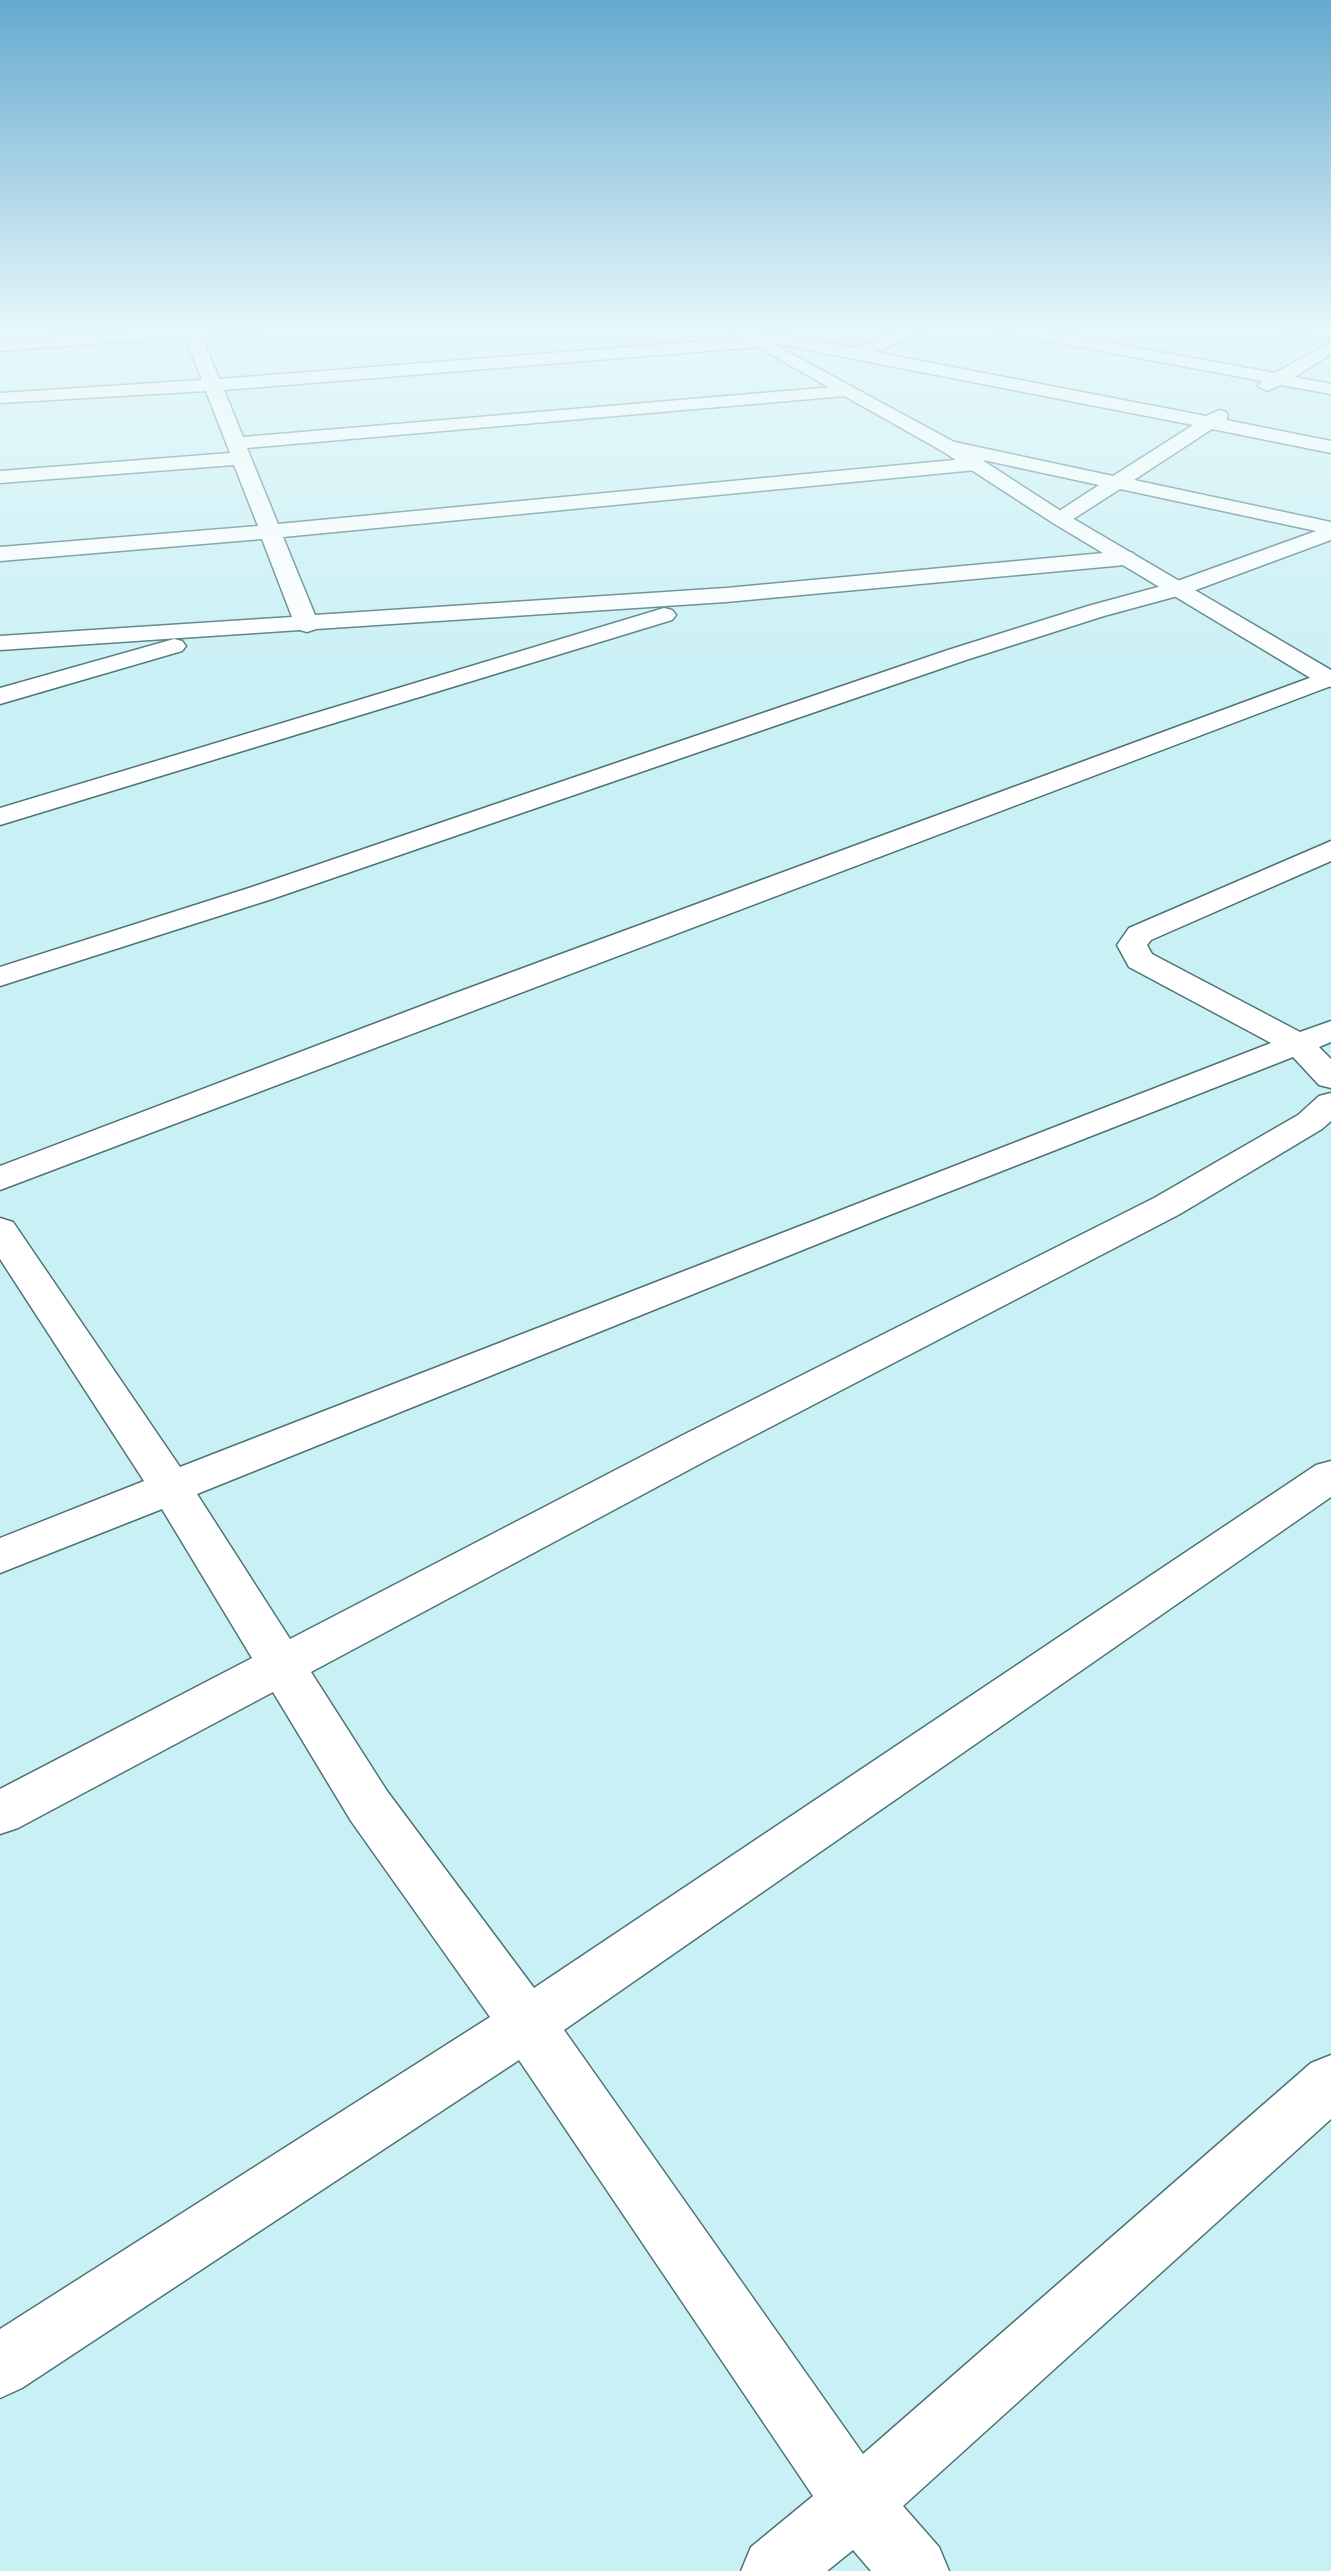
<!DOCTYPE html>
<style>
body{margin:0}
canvas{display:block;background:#c9f0f5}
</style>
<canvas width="1331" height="2571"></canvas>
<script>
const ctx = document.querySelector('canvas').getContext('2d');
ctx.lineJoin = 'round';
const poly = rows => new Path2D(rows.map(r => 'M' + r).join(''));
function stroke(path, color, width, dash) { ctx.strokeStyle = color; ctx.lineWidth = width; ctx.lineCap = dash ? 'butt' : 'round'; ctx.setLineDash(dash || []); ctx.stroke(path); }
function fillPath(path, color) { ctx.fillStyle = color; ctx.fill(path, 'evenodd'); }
const minor = poly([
 [182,327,264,327,262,331,256,332,202,336,219,379,744,338,736,333,744,328,855,348,907,327,928,327,926,331,875,352,1206,416,1219,410,1226,412,1228,416,1226,420,1331,441,1331,453,1212,429,1134,480,1331,522,1331,540,1185,594,1104,616,966,660,272,899,0,986,0,967,252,887,948,650,1088,606,1169,584,1316,531,1120,489,1067,523,1060,525,1053,523,1049,519,1053,515,1099,485,983,460,986,464,983,468,976,470,283,537,315,615,726,588,1125,551,1133,553,1136,558,1133,563,1125,565,726,602,316,629,307,632,300,630,0,650,0,636,292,617,262,539,0,561,0,547,258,526,234,465,0,483,0,471,230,453,206,391,0,403,0,393,202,380,186,337,0,351,0,341,182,327],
 [767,342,1193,425,1113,476,950,441,940,447,943,451,975,458,278,524,247,448,845,396,854,391,845,386,243,437,224,390,759,347,767,342],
 [991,327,1023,327,1275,373,1331,342,1331,354,1295,377,1331,384,1331,394,1281,385,1267,391,1258,386,1262,381,999,332,991,327],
 [1280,327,1331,329,1331,339,1288,332,1280,327],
 [664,608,672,610,676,615,672,620,0,825,0,808,664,608],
 [174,639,182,641,186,646,182,651,0,704,0,688,174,639],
 [1331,670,1331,686,0,1190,0,1166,450,995,1331,670],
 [1331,841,1331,861,1151,940,1147,945,1152,954,1300,1032,1331,1021,1331,1042,1319,1047,1331,1059,1331,1088,1319,1085,1293,1057,887,1216,197,1494,290,1639,681,1436,1154,1198,1298,1115,1319,1096,1331,1093,1331,1121,1322,1129,1180,1214,711,1458,311,1672,387,1791,534,1988,1316,1465,1331,1461,1331,1497,564,2030,863,2454,1311,2063,1331,2055,1331,2119,903,2506,939,2547,949,2571,871,2571,853,2550,827,2571,741,2571,751,2547,813,2496,519,2060,22,2388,0,2398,0,2329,490,2017,351,1821,273,1692,18,1828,0,1834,0,1789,252,1658,162,1509,0,1573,0,1538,144,1481,0,1259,0,1218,13,1222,180,1467,1271,1043,1129,967,1117,945,1129,928,1331,841]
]);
const tertiary = poly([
 [722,327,742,327,956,443,1067,515,1331,670,1331,687,1322,685,1053,523,942,451,722,327]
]);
stroke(minor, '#4e7276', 3);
stroke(tertiary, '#4e7276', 3);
fillPath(minor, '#fff');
fillPath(tertiary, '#fff');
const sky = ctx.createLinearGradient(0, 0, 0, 686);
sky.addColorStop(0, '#65aace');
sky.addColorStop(0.48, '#e7f8fa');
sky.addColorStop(1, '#e7f8fa00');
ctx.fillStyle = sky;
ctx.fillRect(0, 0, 1331, 686);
</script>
